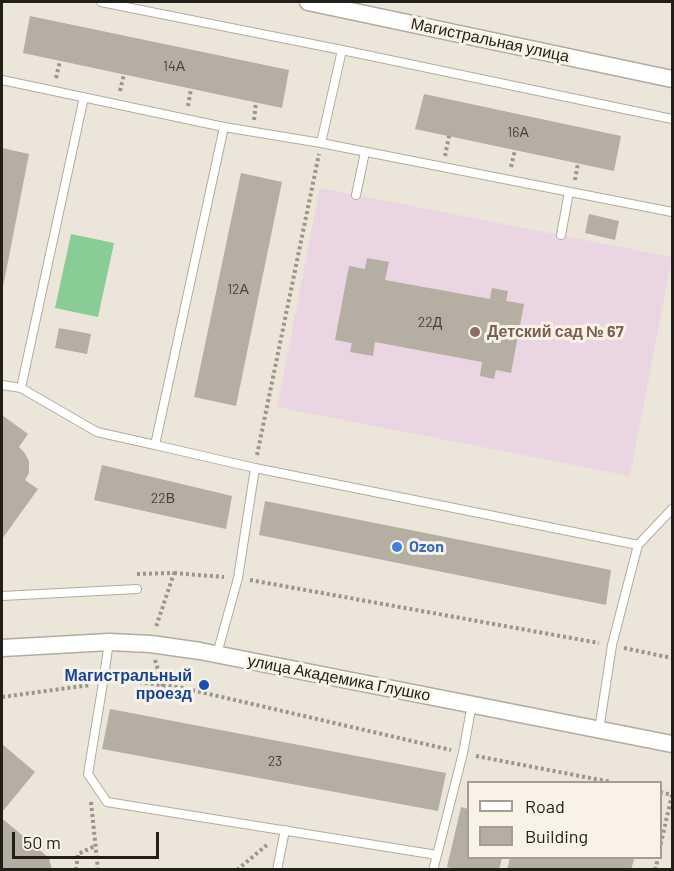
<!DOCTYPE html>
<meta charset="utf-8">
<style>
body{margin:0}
#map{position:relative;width:674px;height:871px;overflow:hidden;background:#ebe6d9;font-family:Barlow,sans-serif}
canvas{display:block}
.frame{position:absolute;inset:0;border:3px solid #211f1a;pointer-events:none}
.legend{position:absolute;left:467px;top:781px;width:195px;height:78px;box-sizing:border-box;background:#f8f3e6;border:2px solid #a29e94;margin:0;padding:8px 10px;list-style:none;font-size:18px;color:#211f1a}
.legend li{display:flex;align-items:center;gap:12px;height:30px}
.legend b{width:30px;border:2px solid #a29e94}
.scale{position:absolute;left:12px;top:832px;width:147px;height:27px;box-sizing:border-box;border:3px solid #211f1a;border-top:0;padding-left:8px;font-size:18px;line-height:21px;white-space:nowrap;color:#211f1a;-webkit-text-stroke:4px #f8f3e6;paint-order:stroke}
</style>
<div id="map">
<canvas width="674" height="871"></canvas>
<div class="frame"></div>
<ul class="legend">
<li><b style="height:8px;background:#fff"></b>Road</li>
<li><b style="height:16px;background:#b5aea2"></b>Building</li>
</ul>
<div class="scale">50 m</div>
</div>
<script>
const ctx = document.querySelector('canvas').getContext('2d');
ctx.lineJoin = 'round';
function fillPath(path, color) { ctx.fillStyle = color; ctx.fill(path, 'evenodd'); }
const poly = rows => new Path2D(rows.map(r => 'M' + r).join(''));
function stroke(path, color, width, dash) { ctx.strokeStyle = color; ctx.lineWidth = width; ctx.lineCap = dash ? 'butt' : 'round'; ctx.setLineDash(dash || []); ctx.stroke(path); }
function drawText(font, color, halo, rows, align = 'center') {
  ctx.font = font + ' Barlow,sans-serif'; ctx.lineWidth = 6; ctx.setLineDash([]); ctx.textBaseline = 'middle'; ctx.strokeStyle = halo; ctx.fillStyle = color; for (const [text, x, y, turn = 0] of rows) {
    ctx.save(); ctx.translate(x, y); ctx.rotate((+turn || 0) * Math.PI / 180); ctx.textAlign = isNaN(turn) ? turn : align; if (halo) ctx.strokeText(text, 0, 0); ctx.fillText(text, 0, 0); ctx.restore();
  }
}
const education = poly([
 [320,188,672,257,630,476,277,407]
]);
const green = poly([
 [71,234,114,243,98,317,55,308]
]);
const building = poly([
 [30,16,289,70,282,108,23,53],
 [424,94,621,136,614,171,415,129],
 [2,148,29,154,3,287,2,287],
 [241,173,282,182,236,406,194,397],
 [589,214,619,221,615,240,585,233],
 [367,258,389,262,385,280,490,299,492,288,508,291,506,301,524,304,511,373,496,370,494,379,480,376,482,362,375,342,373,356,350,352,352,343,335,340,349,266,365,269],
 [59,328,91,334,87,354,55,348],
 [2,415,28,434,19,447,24,452,29,461,29,473,25,480,38,489,2,539],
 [102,465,232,496,226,529,94,500],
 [265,501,611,570,606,605,259,535],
 [110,709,446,773,438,811,102,749],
 [2,744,35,772,2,812],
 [461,807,468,809,468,858,502,858,499,870,457,870,447,867],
 [2,820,4,820,49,858,52,870,2,870],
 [510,858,629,858,634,859,631,870,507,870]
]);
const path = poly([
 [56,78,60,61],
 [120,91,124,74],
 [188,106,191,89],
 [254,120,256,102],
 [445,156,449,136],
 [511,167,515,150],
 [575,180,578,163],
 [257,455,319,154],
 [174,573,224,577],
 [137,574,174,573,156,627],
 [250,580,599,643],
 [624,648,672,658],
 [155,660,163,686],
 [115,681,124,680,183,688,451,750],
 [2,697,90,685],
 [476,756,611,782],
 [660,792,672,795,660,847],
 [91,802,98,870],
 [76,870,78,854,95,846],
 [237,870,268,844],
 [655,870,658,858]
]);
const service = poly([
 [101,2,342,50,672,119],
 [2,80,224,127,321,143,672,212],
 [84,97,21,388,97,432,155,445],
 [321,143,342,50],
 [356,195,365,152],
 [561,235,569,192],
 [2,385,21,388],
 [255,468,638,545],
 [2,596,137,589],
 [109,642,103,683,88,774,107,802,437,855,433,870],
 [217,654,238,578,255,468,155,445,224,127],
 [599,730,612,645,638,545,672,509],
 [437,855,463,753,472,704],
 [277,870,285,830]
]);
const minor = poly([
 [308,2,672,79],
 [2,648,109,642,151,644,200,651,672,744]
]);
const markers = [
 [475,332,6,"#8d6e63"],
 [397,547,6,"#3f7fe0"],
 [204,685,6,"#1a4fb4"]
];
const numberNames = [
 ["14А",174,66],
 ["16А",518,132],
 ["12А",238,289],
 ["22Д",430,322],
 ["22В",163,498],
 ["23",275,761]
];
const streetNames = [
 ["Магистральная улица",490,40,12],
 ["улица Академика Глушко",339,678,11]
];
const educationNames = [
 ["Детский сад № 67",487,332]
];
const shopNames = [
 ["Ozon",409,547]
];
const transitNames = [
 ["Магистральный",192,676],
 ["проезд",192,694]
];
fillPath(education, '#ead5e3');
fillPath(green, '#8acc96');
fillPath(building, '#b5aea2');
stroke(service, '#b1ac9f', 10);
stroke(minor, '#b1ac9f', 19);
stroke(path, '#9a968d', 4, [3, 3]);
stroke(service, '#fff', 8);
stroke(minor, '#fff', 16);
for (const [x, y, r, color] of markers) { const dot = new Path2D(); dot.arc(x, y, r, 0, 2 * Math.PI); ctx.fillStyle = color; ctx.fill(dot); stroke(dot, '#f8f3e6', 2); }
drawText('14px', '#46433c', null, numberNames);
drawText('16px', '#211f1a', '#f8f3e6', streetNames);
drawText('bold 16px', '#785e54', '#f8f3e6', educationNames, 'left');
drawText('bold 16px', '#366cbe', '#f8f3e6', shopNames, 'left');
drawText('bold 16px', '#164399', '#f8f3e6', transitNames, 'right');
</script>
